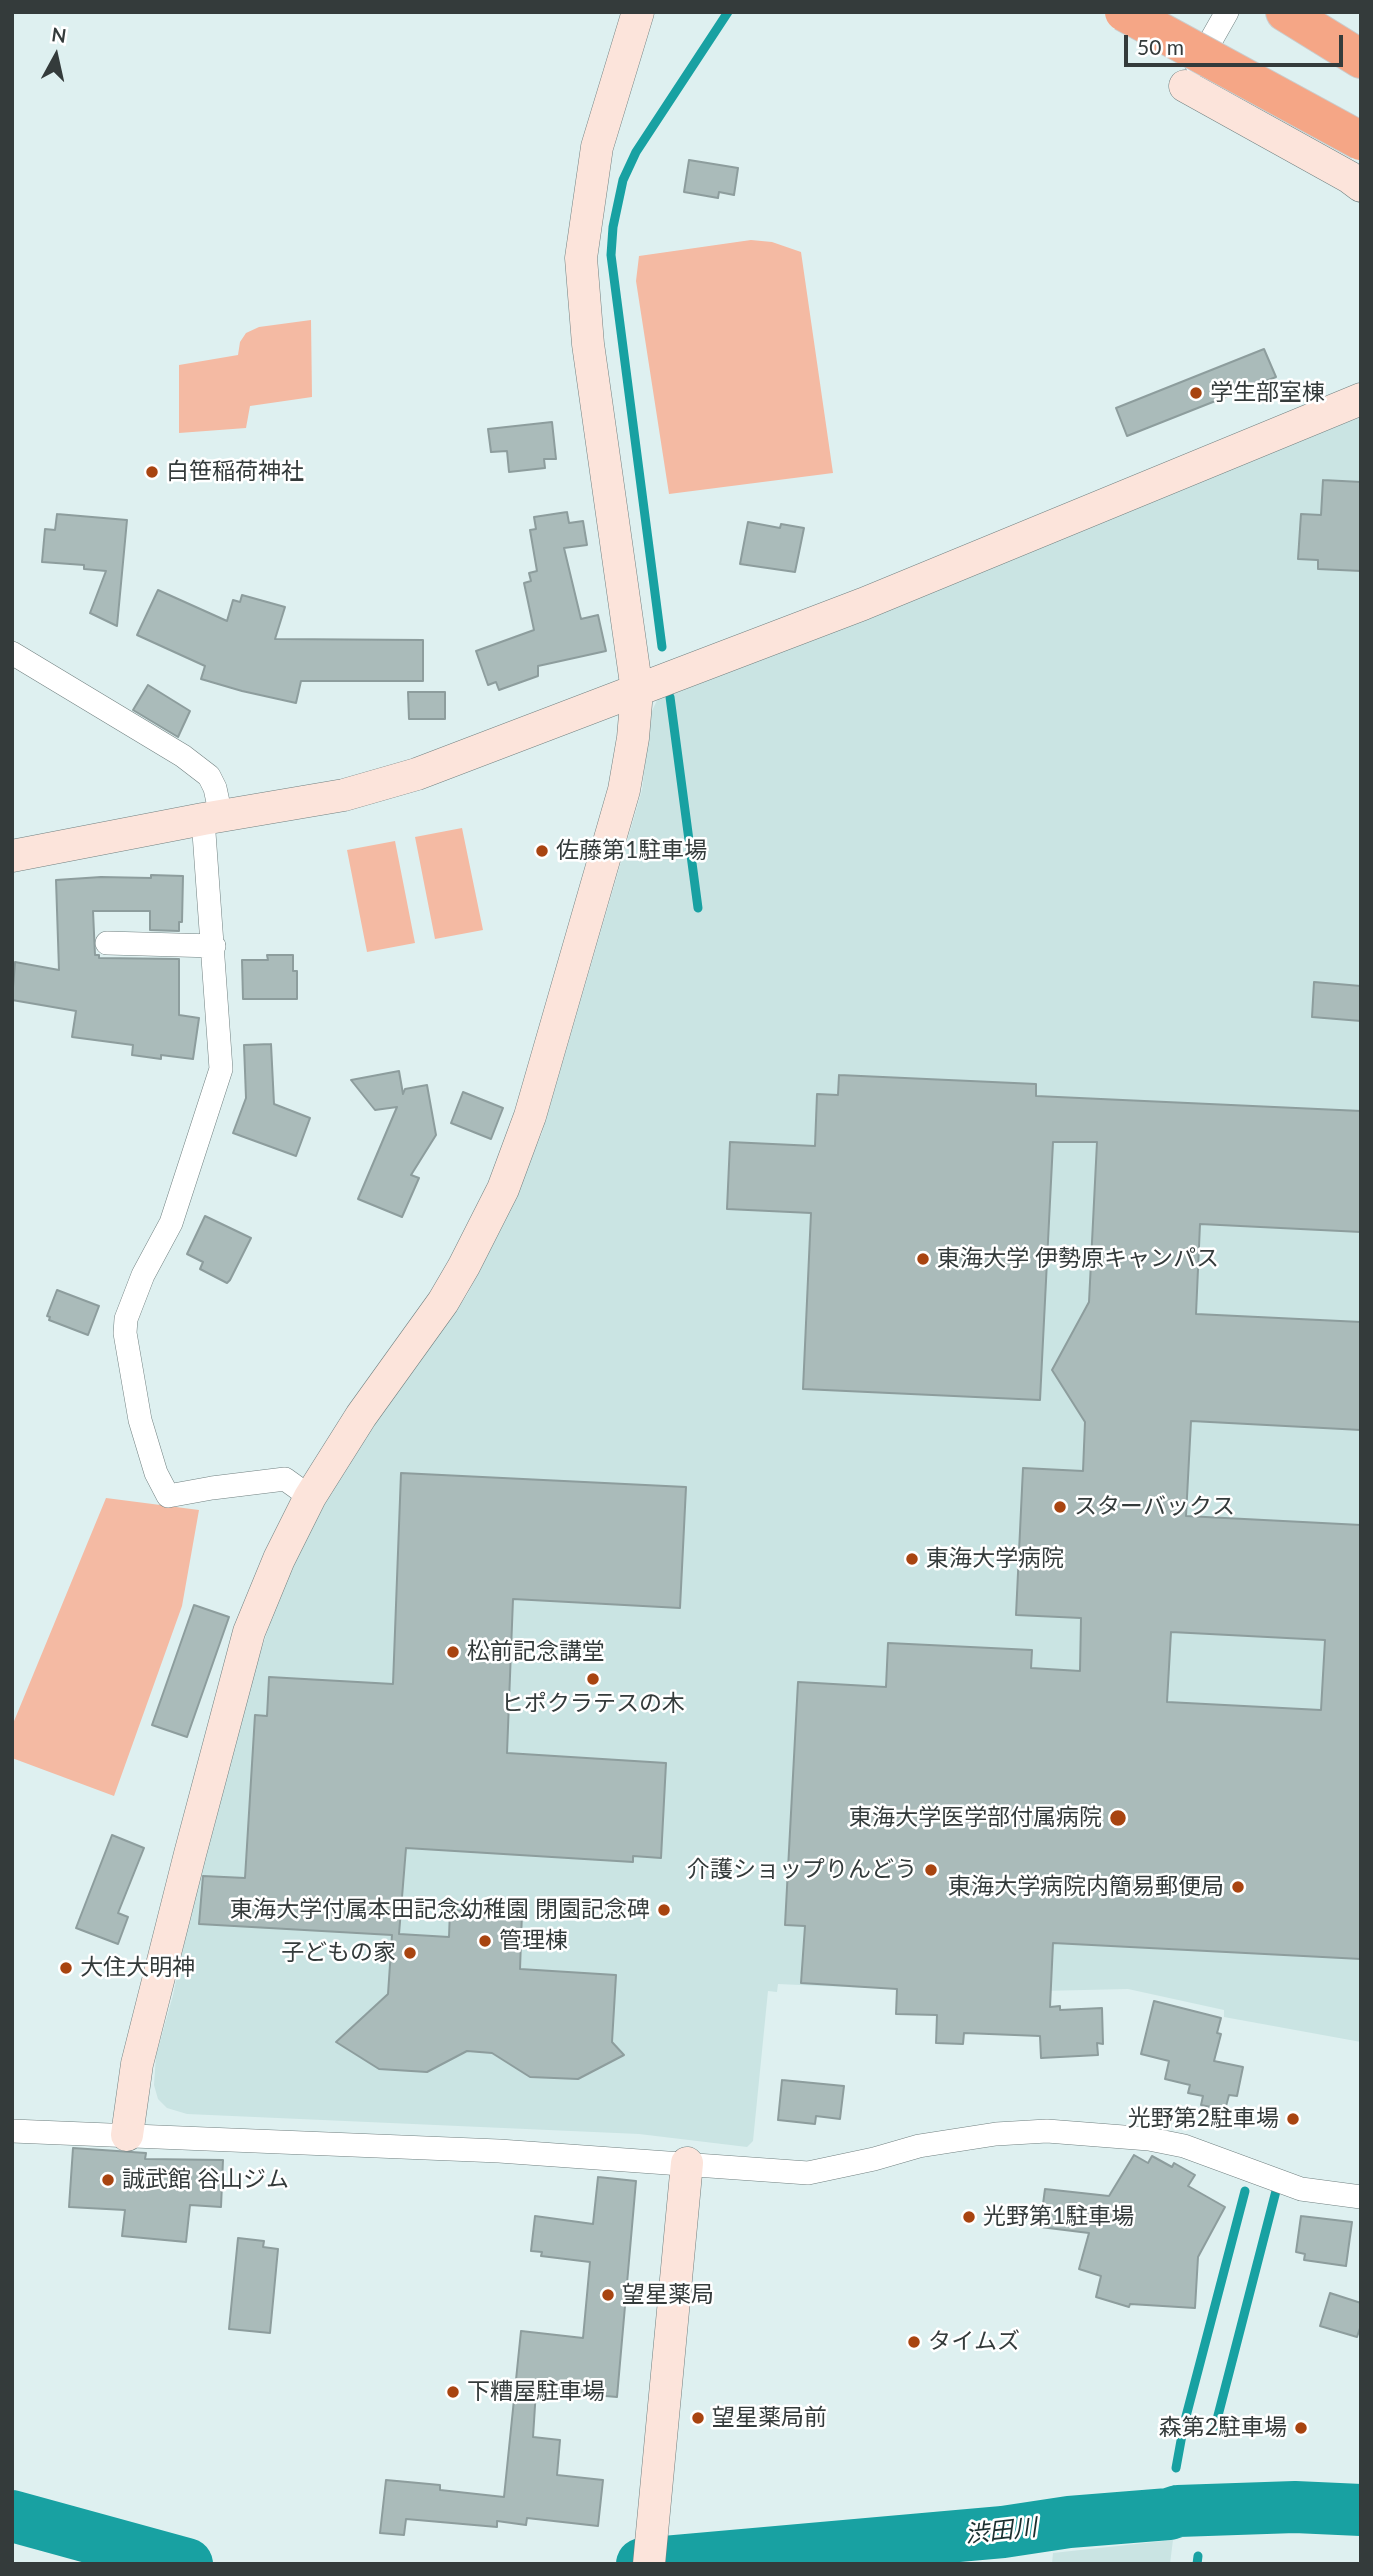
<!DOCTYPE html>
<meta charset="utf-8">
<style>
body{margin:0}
#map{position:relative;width:1373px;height:2576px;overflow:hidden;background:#def0f0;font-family:Lato,sans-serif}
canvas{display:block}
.frame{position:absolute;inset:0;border:14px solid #343b3b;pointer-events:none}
.north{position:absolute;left:21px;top:21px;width:70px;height:70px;-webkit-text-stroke:5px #fff;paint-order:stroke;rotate:8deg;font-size:19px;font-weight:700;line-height:28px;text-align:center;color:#343b3b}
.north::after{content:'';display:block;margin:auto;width:24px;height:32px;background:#343b3b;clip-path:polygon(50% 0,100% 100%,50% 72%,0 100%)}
.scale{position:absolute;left:1124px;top:35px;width:219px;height:32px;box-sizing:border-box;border:4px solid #343b3b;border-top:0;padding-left:9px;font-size:21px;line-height:24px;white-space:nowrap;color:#343b3b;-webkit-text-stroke:5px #fff;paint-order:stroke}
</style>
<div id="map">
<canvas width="1373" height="2576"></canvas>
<div class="frame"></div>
<div class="north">N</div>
<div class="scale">50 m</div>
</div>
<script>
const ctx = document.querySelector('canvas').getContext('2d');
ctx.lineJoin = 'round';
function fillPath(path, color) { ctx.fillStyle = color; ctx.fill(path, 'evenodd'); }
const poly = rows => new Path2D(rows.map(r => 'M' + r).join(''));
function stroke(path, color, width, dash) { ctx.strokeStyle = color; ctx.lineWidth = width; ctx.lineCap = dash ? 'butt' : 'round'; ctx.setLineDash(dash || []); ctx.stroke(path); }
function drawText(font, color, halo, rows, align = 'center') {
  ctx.font = font + ' Lato,"Noto Sans JP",sans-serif'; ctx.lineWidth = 5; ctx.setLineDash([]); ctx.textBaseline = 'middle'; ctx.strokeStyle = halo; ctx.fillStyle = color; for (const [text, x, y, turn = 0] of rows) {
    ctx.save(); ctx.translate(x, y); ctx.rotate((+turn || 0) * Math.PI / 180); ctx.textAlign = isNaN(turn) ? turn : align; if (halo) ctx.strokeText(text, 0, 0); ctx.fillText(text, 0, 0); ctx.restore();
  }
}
const built = poly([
 [1361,417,1361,2042,1224,2017,1224,2010,1128,1989,1040,1991,868,1985,867,1988,778,1984,777,1992,768,1991,753,2141,747,2147,639,2134,187,2114,167,2108,158,2099,154,2085,156,2056,173,1995,199,1873,252,1678,277,1602,303,1544,347,1463,467,1295,504,1223,542,1133,642,790,651,713,661,692],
 [1173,2540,1170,2564,1052,2564,1053,2553]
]);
const green = poly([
 [751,240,772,242,801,252,833,473,669,494,636,281,639,256],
 [311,320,312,397,250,406,246,428,179,433,179,365,238,355,240,342,246,333,259,327],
 [462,828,483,930,435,939,415,837],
 [395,841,415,943,367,952,347,850],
 [106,1498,199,1510,182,1606,114,1796,12,1758,12,1726]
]);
const stream = poly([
 [662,647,611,255,613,227,623,180,636,152,728,12],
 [670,697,698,908],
 [1214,2431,1276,2191],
 [1176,2468,1184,2424,1245,2191],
 [1174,2490,1178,2511],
 [1197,2564,1198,2556]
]);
const river = poly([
 [12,2516,187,2564],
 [642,2564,1003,2532,1069,2522,1169,2514,1178,2511,1295,2507,1361,2510]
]);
const building = poly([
 [689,160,738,168,734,195,719,192,718,198,684,192,689,160],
 [1264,349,1276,377,1127,436,1116,408,1264,349],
 [552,422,556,459,544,459,545,468,509,472,507,451,491,452,488,429,552,422],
 [1323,480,1361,482,1361,571,1318,569,1318,560,1298,559,1301,514,1321,515,1323,480],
 [567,512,569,523,583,521,587,545,564,548,581,619,598,615,606,651,538,666,538,676,499,690,496,682,488,685,476,651,534,630,524,583,531,581,529,573,537,571,530,530,536,529,534,517,567,512],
 [57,514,127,520,117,626,90,613,106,571,84,569,84,565,42,562,45,529,55,530,57,514],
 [748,522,780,528,781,524,804,528,795,572,740,564,748,522],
 [158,590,227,621,233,600,240,602,242,595,285,607,275,639,423,640,423,681,301,681,296,703,242,691,201,679,205,666,137,635,158,590],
 [148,685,190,711,178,737,133,710,148,685],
 [408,692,445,692,445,719,409,719,408,692],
 [151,875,183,876,182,922,179,922,179,931,150,930,150,911,93,911,95,955,99,955,99,958,179,959,179,1015,199,1018,193,1059,161,1055,161,1059,132,1055,133,1045,72,1037,76,1011,12,1000,15,962,59,970,56,880,101,877,151,878,151,875],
 [267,955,293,955,293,971,297,971,297,999,243,999,242,960,268,960,267,955],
 [1314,982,1361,986,1361,1021,1312,1017,1314,982],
 [271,1044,274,1104,310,1118,296,1156,233,1133,246,1098,244,1045,271,1044],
 [399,1071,403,1094,405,1089,427,1085,436,1135,411,1175,419,1178,402,1217,358,1199,397,1107,375,1110,351,1080,399,1071],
 [839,1075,1036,1084,1036,1096,1361,1111,1361,1232,1200,1224,1196,1314,1361,1322,1361,1430,1191,1421,1186,1516,1361,1525,1361,1959,1053,1943,1050,2007,1060,2006,1060,2010,1102,2008,1103,2044,1097,2043,1098,2055,1041,2058,1040,2036,964,2033,963,2044,936,2043,937,2015,896,2014,897,1989,801,1983,805,1926,785,1925,798,1682,886,1687,888,1643,1032,1650,1031,1668,1080,1671,1081,1618,1016,1615,1023,1468,1083,1471,1085,1422,1052,1370,1089,1302,1097,1142,1053,1142,1040,1400,803,1389,811,1213,727,1209,730,1142,815,1146,817,1094,838,1095,839,1075],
 [1171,1632,1325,1640,1321,1710,1167,1702,1171,1632],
 [463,1092,503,1108,491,1139,451,1123,463,1092],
 [205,1216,251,1238,230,1280,227,1283,200,1269,203,1262,187,1254,205,1216],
 [57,1290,99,1306,88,1335,49,1320,50,1317,47,1316,57,1290],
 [401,1473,686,1487,680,1608,513,1599,507,1753,666,1763,661,1858,633,1856,633,1862,406,1848,399,1934,449,1937,450,1910,522,1913,520,1969,616,1975,612,2042,624,2055,578,2079,530,2077,492,2053,467,2051,427,2072,379,2069,336,2042,388,1994,392,1935,199,1924,203,1876,245,1878,255,1715,267,1716,269,1677,393,1684,401,1473],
 [194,1605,229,1617,187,1737,152,1725,194,1605],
 [112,1835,144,1848,118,1913,128,1917,118,1944,76,1928,112,1835],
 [1154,2001,1221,2018,1217,2033,1221,2034,1214,2061,1243,2067,1237,2096,1229,2095,1225,2110,1201,2105,1203,2096,1188,2093,1190,2085,1165,2079,1169,2061,1141,2054,1154,2001],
 [782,2080,844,2086,840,2119,816,2116,815,2124,778,2120,782,2080],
 [73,2148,146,2153,145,2159,223,2160,221,2207,190,2205,186,2242,122,2236,125,2210,69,2207,73,2148],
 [1134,2155,1148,2163,1152,2156,1172,2167,1174,2163,1195,2175,1188,2186,1225,2207,1198,2257,1195,2308,1130,2304,1129,2307,1096,2297,1101,2276,1079,2269,1089,2233,1040,2227,1045,2189,1109,2196,1134,2155],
 [598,2177,636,2181,617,2397,536,2390,533,2437,560,2440,557,2475,603,2480,598,2526,527,2518,526,2525,497,2521,497,2527,406,2519,404,2535,380,2533,386,2480,440,2485,440,2490,504,2497,521,2331,583,2338,590,2262,541,2256,542,2252,531,2251,535,2216,593,2224,598,2177],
 [1301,2216,1352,2222,1346,2266,1304,2260,1305,2254,1296,2252,1301,2216],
 [238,2238,264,2241,263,2247,278,2249,270,2333,229,2329,238,2238],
 [1330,2293,1361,2303,1361,2325,1357,2337,1320,2326,1330,2293]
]);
const street = poly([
 [1197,65,1227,12],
 [12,653,183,756,209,776,215,788,221,816],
 [203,819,221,1069,171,1223,143,1275,126,1319,125,1333,140,1420,156,1473,168,1496,212,1488,285,1479,310,1497],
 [107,943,214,946],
 [12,2131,499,2151,808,2173,874,2159,919,2146,996,2134,1047,2131,1149,2139,1184,2146,1301,2189,1361,2197]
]);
const secondary = poly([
 [1185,86,1349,177,1361,186],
 [12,856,203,819,344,795,417,774,863,604,1361,399],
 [127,2135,137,2064,190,1854,249,1632,279,1559,310,1497,361,1416,443,1302,464,1266,503,1189,530,1116,624,790,633,738,637,691,588,344,581,258,597,147,638,12],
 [649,2564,687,2163]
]);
const highway = poly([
 [1285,12,1361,59]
]);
const highwayBridge = poly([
 [1124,12,1361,141]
]);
const markers = [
 [1196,393,7,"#a84410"],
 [152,472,7,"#a84410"],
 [542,851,7,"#a84410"],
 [923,1259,7,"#a84410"],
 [1060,1507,7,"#a84410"],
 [912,1559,7,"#a84410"],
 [453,1652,7,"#a84410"],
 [593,1679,7,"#a84410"],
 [1118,1818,9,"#a84410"],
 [931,1870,7,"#a84410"],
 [1238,1887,7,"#a84410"],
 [664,1910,7,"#a84410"],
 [485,1941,7,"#a84410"],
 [410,1953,7,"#a84410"],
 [66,1968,7,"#a84410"],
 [1293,2119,7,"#a84410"],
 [108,2180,7,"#a84410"],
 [969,2217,7,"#a84410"],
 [608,2295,7,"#a84410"],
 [914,2342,7,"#a84410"],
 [453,2392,7,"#a84410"],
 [698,2418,7,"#a84410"],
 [1301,2428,7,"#a84410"]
];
const poiNames = [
 ["学生部室棟",1210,393],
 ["白笹稲荷神社",166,472],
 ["佐藤第1駐車場",556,851],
 ["東海大学 伊勢原キャンパス",937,1259],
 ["スターバックス",1074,1507],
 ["東海大学病院",926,1559],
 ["松前記念講堂",467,1652],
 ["ヒポクラテスの木",593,1704,"center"],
 ["東海大学医学部付属病院",1102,1818,"right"],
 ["介護ショップりんどう",917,1870,"right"],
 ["東海大学病院内簡易郵便局",1224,1887,"right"],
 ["東海大学付属本田記念幼稚園 閉園記念碑",650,1910,"right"],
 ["管理棟",499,1941],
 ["子どもの家",396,1953,"right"],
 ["大住大明神",80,1968],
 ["光野第2駐車場",1279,2119,"right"],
 ["誠武館 谷山ジム",122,2180],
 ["光野第1駐車場",983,2217],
 ["望星薬局",622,2295],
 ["タイムズ",928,2342],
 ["下糟屋駐車場",467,2392],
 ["望星薬局前",712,2418],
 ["森第2駐車場",1287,2428,"right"]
];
const waterNames = [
 ["渋田川",1001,2531,-6]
];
fillPath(built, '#cae4e3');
fillPath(green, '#f4baa3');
stroke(stream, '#18a1a2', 9);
stroke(river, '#18a1a2', 52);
fillPath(building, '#aabbba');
stroke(building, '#8d9d9d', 2);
stroke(street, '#718080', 24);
stroke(secondary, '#718080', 33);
stroke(highway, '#cacccc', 40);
stroke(street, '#fff', 23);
stroke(secondary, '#fce4db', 32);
stroke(highway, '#f5a686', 38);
stroke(highwayBridge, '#cacccc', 40, []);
stroke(highwayBridge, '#f5a686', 38);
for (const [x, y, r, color] of markers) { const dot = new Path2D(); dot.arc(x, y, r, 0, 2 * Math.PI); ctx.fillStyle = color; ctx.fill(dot); stroke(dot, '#fff', 2.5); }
drawText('23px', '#343b3b', '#fff', poiNames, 'left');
drawText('italic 24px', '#1a2f2f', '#fff', waterNames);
</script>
